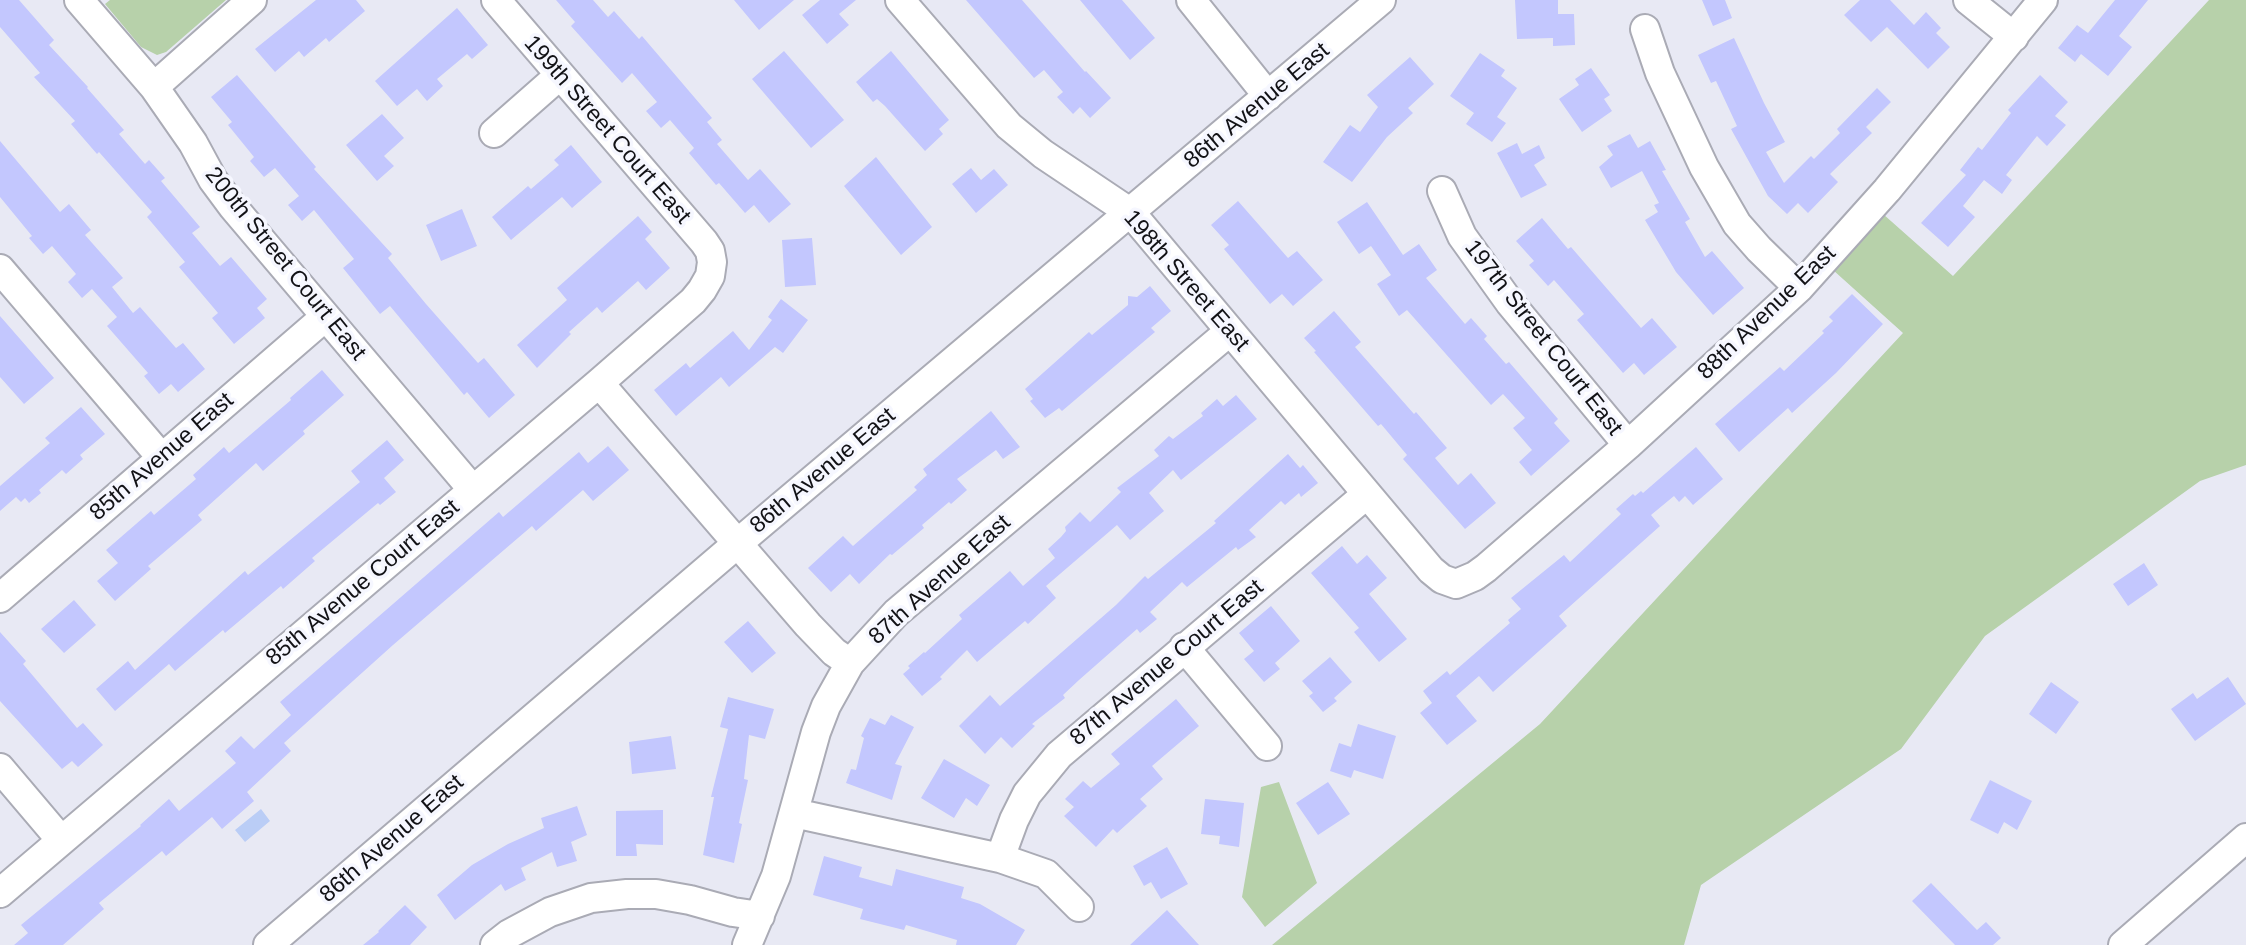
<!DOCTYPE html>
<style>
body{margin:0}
canvas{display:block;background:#e8e9f4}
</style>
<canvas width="2246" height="945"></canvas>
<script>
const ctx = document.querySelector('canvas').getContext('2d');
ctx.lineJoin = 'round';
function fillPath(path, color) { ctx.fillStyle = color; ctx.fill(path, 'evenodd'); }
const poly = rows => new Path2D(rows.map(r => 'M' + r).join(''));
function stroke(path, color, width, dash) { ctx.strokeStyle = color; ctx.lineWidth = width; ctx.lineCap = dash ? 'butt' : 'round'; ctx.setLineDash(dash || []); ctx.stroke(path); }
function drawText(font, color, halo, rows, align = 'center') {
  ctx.font = font + ' Helvetica,sans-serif'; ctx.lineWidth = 7; ctx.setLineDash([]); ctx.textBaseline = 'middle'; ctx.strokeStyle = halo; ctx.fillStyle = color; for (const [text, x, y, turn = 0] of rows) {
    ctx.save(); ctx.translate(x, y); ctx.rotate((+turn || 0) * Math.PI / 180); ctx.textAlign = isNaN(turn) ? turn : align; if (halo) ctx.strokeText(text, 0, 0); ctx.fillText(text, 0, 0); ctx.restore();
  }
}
const green = poly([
 [110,0,226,0,166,52,157,55,141,47,105,4],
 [2209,0,2246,0,2246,465,2200,481,1985,636,1901,749,1701,885,1684,945,1272,945,1540,724,1903,333,1833,270,1883,214,1953,276],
 [1279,782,1317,883,1265,927,1242,897,1261,787]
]);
const water = poly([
 [261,809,270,821,245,842,235,830]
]);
const building = poly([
 [0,0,19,0,54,40,49,45,88,87,87,88,124,130,119,134,145,164,149,160,165,178,161,181,200,227,192,233,220,266,231,257,267,299,257,308,265,318,234,344,212,318,218,313,179,267,185,262,147,217,152,212,99,152,97,154,71,124,75,121,34,77,40,73,0,27],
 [316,0,356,0,365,11,329,42,326,38,304,57,299,51,275,72,255,49],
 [556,0,593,0,608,17,614,11,639,39,642,36,712,118,707,122,722,140,717,144,748,180,760,169,791,204,769,223,754,205,745,213,719,183,716,185,689,153,694,148,670,120,661,128,646,111,657,102,632,73,622,83,571,26,575,22],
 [734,0,794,0,759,30],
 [820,0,856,0,839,14,849,25,827,44,802,15],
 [966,0,1022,0,1085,72,1086,71,1111,98,1090,118,1080,107,1073,114,1057,97,1063,92,1044,70,1034,78],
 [1080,0,1122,0,1155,38,1130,60],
 [1515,0,1558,0,1558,14,1574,14,1575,45,1553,46,1553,38,1517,39],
 [1702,0,1725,0,1732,18,1713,26],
 [1860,0,1890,0,1914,25,1926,12,1941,28,1936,33,1950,47,1928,69,1887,27,1871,42,1844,15],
 [2115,0,2148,0,2119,36,2132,47,2108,76,2081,54,2075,62,2058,48,2077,25,2088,33],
 [457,8,488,45,472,59,467,54,437,79,443,86,427,101,417,89,397,106,375,81],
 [1734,38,1764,103,1785,142,1766,152,1784,183,1811,156,1814,159,1840,133,1837,129,1877,88,1891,102,1866,127,1872,133,1830,174,1838,182,1808,213,1798,203,1787,214,1768,196,1731,129,1737,126,1716,81,1711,83,1698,55],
 [784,51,844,120,811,148,752,79],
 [891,51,949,120,939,129,943,134,925,151,885,106,877,99,873,102,856,82],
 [1480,53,1505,70,1501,76,1517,88,1497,117,1506,123,1492,142,1466,124,1474,113,1450,96],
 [1410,57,1434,84,1408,108,1413,113,1387,137,1352,182,1323,162,1350,125,1360,132,1378,107,1367,95],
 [1591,68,1610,95,1604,99,1612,111,1582,132,1559,99,1579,85,1575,79],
 [237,75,316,167,314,169,392,254,388,258,426,304,478,363,484,358,515,395,489,418,467,392,464,395,390,306,380,314,364,294,343,268,354,259,314,210,302,221,288,205,299,196,275,168,264,177,250,161,254,157,228,125,232,122,211,97],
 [2040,75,2068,102,2055,116,2066,125,2047,146,2037,136,2006,175,2012,180,2002,194,1984,180,1963,206,1975,217,1948,247,1921,223,1966,175,1960,170,1978,147,1982,150,2011,113,2008,110],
 [382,114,404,138,384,156,394,166,377,181,346,145],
 [1630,134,1638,148,1650,141,1666,170,1662,171,1690,219,1685,222,1705,257,1712,251,1744,288,1713,315,1676,272,1645,220,1658,212,1654,205,1659,203,1642,171,1611,188,1599,167,1613,155,1607,146],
 [0,141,60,212,69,204,91,230,85,235,123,278,112,287,133,313,140,307,176,348,183,343,205,369,178,392,171,384,159,394,144,376,148,373,107,326,117,317,92,289,82,298,68,282,76,274,52,246,43,254,29,238,32,236,0,197],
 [1517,143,1522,154,1539,145,1545,158,1534,165,1547,185,1521,198,1497,153],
 [571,145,602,182,572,208,562,197,511,240,492,217,528,186,531,189,559,165,554,160],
 [876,157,932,227,901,255,844,186],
 [971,168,981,180,994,169,1008,185,976,213,952,184],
 [1238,201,1288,258,1297,251,1323,280,1293,306,1282,294,1270,304,1224,249,1229,245,1211,225],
 [1367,202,1403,255,1419,244,1437,270,1426,278,1465,324,1471,318,1487,336,1484,339,1506,364,1509,362,1558,419,1554,423,1570,441,1531,476,1519,462,1532,450,1513,428,1525,418,1503,394,1491,405,1407,310,1399,316,1377,284,1391,275,1371,246,1359,254,1337,222],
 [462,209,477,246,441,261,426,225],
 [638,216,652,232,645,239,670,268,646,290,638,281,602,313,597,307,569,332,571,334,537,368,517,345,567,300,557,288],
 [1542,218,1568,249,1571,247,1641,328,1652,318,1677,347,1644,375,1634,363,1623,373,1577,320,1584,314,1554,280,1548,286,1529,265,1534,261,1516,241],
 [812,238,816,285,785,287,782,240],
 [1150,286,1171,311,1151,328,1155,332,1062,411,1059,408,1045,418,1030,401,1033,399,1025,389,1089,332,1092,335,1128,305,1128,296,1137,297],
 [1852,294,1883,324,1836,373,1792,413,1788,408,1739,452,1715,424,1780,367,1784,371,1824,333,1822,331,1833,321,1829,317],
 [781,299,808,320,783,353,775,347,729,387,721,377,676,416,654,390,686,363,690,368,733,331,749,350,772,320,768,317],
 [1334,311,1361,342,1355,347,1414,414,1416,412,1447,448,1435,458,1458,485,1471,473,1496,503,1465,529,1403,459,1407,455,1381,424,1378,426,1314,352,1316,351,1304,338],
 [0,316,54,378,24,404,0,377],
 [322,370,344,395,303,431,305,434,263,471,256,463,198,515,202,520,148,566,151,569,115,601,97,581,118,563,106,550,151,511,154,515,196,479,193,475,224,447,229,453,291,400,290,398],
 [1236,395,1257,419,1181,480,1173,470,1149,493,1164,511,1130,540,1117,525,1046,586,1056,598,1028,624,1025,621,977,662,967,650,940,677,942,679,922,696,903,674,910,668,908,666,924,652,925,653,962,619,959,615,1010,571,1023,586,1055,558,1048,549,1061,537,1066,531,1065,527,1080,512,1090,522,1121,492,1117,488,1159,456,1154,450,1169,436,1173,439,1203,416,1201,413,1217,399,1223,406],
 [81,407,105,434,80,455,83,459,66,474,62,470,39,490,41,493,29,503,25,498,21,502,16,497,0,511,0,486,50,443,45,438],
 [991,411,1020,447,1003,459,996,450,957,479,967,490,951,504,949,502,922,525,924,528,892,555,890,554,859,584,850,574,831,592,808,568,843,536,853,546,917,490,914,487,927,475,923,469],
 [387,440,404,460,384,478,396,492,380,505,378,503,312,558,315,561,283,589,281,586,225,633,223,630,175,671,169,664,115,711,96,689,128,661,135,670,245,571,248,575,360,482,351,471],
 [608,446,629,470,593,501,583,490,536,531,532,526,393,645,284,743,291,751,247,792,254,801,222,829,212,817,166,856,162,851,99,903,104,909,63,945,14,945,28,933,21,925,141,826,140,825,169,799,179,811,236,763,225,751,241,736,254,749,291,715,280,702,499,512,503,517,579,452,588,463],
 [1696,447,1723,479,1693,505,1685,496,1679,502,1674,496,1651,515,1660,526,1559,616,1567,626,1493,692,1479,676,1456,696,1477,721,1447,745,1420,713,1432,703,1423,691,1447,671,1450,675,1510,623,1508,620,1521,609,1511,598,1564,555,1570,562,1621,514,1616,509,1633,494,1635,496,1641,491,1643,493],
 [1288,454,1300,468,1303,465,1318,483,1301,497,1299,493,1285,505,1281,501,1249,530,1256,537,1238,550,1236,547,1187,587,1182,582,1150,612,1157,619,1140,633,1137,629,1079,680,1063,695,1065,698,1032,724,1035,726,1012,748,1001,737,985,754,959,726,990,695,1000,706,1116,605,1145,576,1148,579,1216,523,1214,521],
 [1342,546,1357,564,1367,555,1387,578,1369,594,1407,639,1379,662,1354,632,1359,628,1311,573],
 [2144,563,2158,585,2128,606,2113,584],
 [74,600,96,625,64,653,41,629],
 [1271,606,1300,641,1275,663,1280,669,1264,682,1244,659,1254,651,1239,633],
 [748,621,776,653,752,673,724,642],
 [0,632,26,661,23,664,77,728,83,723,103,745,78,767,72,761,62,769,0,701],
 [1330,657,1352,682,1334,698,1337,701,1323,712,1309,696,1313,693,1302,681],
 [2228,677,2246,704,2195,741,2171,709,2193,693,2197,699],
 [2051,682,2079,702,2056,734,2029,714],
 [728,697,774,709,765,739,749,735,744,779,748,780,739,823,742,824,734,863,703,855,714,797,711,797,728,729,720,727],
 [1176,699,1199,726,1152,766,1163,779,1140,799,1147,806,1117,833,1113,829,1096,847,1064,816,1074,807,1065,799,1083,781,1091,788,1120,764,1111,754],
 [891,715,914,727,895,764,902,766,892,800,846,783,851,769,856,770,864,738,861,736,870,718,885,725],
 [1358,724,1396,736,1383,779,1354,770,1351,778,1330,771,1339,743,1351,747],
 [671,736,676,769,632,774,629,742],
 [944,759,990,785,977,806,966,798,954,818,921,798],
 [1990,780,2032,801,2017,830,2004,822,1998,834,1970,820],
 [1328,782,1350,814,1318,835,1296,803],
 [1205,799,1244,803,1239,847,1219,844,1220,836,1201,834],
 [577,806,587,835,571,842,577,861,557,867,552,852,521,868,526,880,505,891,501,884,455,920,437,895,472,865,508,844,544,828,541,818],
 [663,810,663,845,636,844,637,856,616,856,616,811],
 [1167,847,1188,884,1161,899,1151,882,1144,886,1133,866],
 [824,856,862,867,859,877,892,886,896,869,964,887,961,898,980,904,1025,930,1016,945,956,945,957,940,906,925,904,930,860,919,863,909,813,895],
 [1931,883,1977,930,1986,922,2001,938,1993,945,1955,945,1912,901],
 [405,905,427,927,410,945,363,945,379,932,378,931],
 [1167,910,1199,945,1130,945]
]);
const minor = poly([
 [79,0,154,87,193,143,213,180,233,207,473,490],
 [900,0,1009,126,1043,154,1131,213,1431,570,1442,579,1456,584,1475,576,1486,568,1628,445,1799,288,1887,190,2043,0],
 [1191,0,1268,96],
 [1968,0,2014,37],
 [1645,29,1660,73,1704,167,1737,224,1759,249,1799,288],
 [154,87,252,0],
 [494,133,560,75],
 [1442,191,1462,236,1510,303,1628,445],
 [0,269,161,457],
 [599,383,808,625,834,652,850,663],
 [0,598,325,317],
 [1184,647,1267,746],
 [0,768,61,840],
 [794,813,1000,858,1046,874,1079,907],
 [1000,858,1014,820,1027,794,1059,755,1367,494],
 [0,893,599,383,693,301,702,290,710,276,712,262,710,251,704,242,496,0],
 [268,945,738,543,1381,0],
 [495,945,509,934,550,912,591,898,627,894,656,894,690,900,733,912,760,916],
 [747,945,776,876,816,732,826,706,850,663,896,613,1230,331],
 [2123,945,2246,838]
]);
const streetNames = [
 ["86th Avenue East",1257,106,-40],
 ["199th Street Court East",607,130,49],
 ["200th Street Court East",285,264,51],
 ["198th Street East",1186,281,49],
 ["88th Avenue East",1767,313,-44],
 ["197th Street Court East",1543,338,52],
 ["85th Avenue East",162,457,-41],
 ["86th Avenue East",823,471,-40],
 ["87th Avenue East",940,580,-42],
 ["85th Avenue Court East",363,583,-40],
 ["87th Avenue Court East",1167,663,-40],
 ["86th Avenue East",392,839,-41]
];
fillPath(green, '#b7d1aa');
fillPath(water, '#bacdf6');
fillPath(building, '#c3c7fe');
stroke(minor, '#aaabb5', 32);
stroke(minor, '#fff', 28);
drawText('23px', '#121216', '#f6f7ff', streetNames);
</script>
